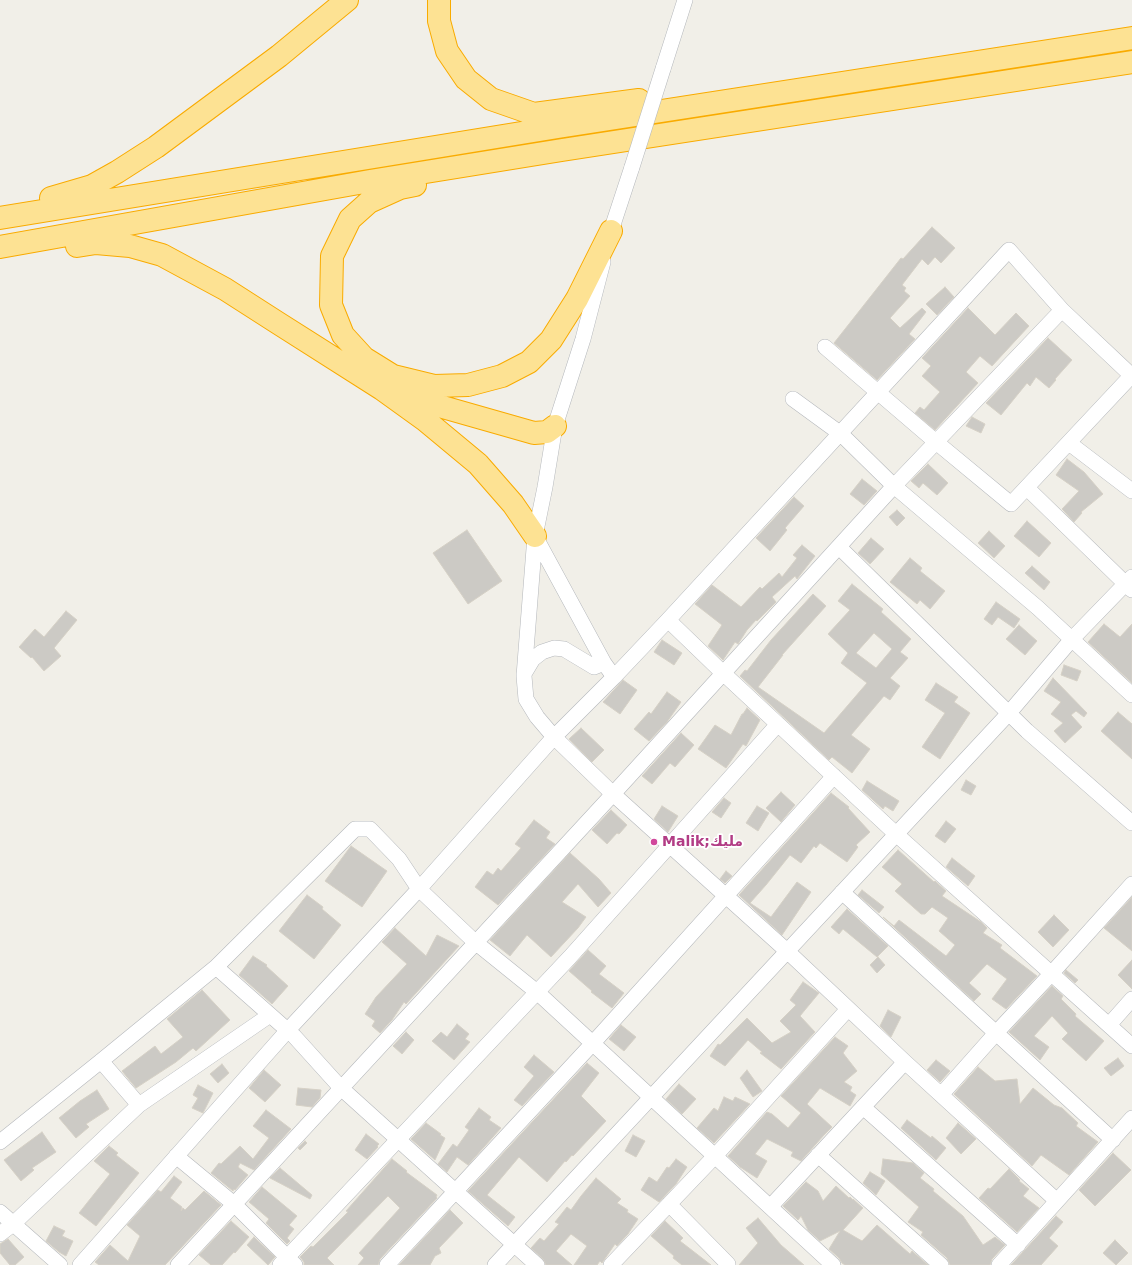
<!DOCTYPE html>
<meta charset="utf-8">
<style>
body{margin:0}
canvas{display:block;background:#f1efe8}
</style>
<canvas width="1132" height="1265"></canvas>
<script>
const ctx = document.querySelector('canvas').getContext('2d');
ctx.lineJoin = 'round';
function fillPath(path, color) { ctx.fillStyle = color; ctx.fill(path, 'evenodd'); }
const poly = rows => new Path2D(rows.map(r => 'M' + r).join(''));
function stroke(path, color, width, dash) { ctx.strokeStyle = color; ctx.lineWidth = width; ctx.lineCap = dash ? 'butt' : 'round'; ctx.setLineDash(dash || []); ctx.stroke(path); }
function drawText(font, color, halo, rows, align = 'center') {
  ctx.font = font + ' "DejaVu Sans",Vazirmatn,sans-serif'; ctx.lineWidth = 3.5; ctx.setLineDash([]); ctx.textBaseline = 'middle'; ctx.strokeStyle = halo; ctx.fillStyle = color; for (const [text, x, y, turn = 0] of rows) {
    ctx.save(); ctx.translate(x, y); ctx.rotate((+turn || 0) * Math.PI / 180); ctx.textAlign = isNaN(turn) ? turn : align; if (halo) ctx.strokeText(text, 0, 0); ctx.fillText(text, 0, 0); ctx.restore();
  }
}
const building = poly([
 [932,227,955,248,941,263,935,257,928,265,922,259,902,285,906,288,904,291,910,296,890,318,900,328,922,308,926,312,909,334,915,339,877,380,834,343,901,258,903,259,932,227],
 [945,287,954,297,937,315,926,304,945,287],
 [968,308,995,335,1016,313,1029,326,992,366,980,356,966,372,978,383,935,430,915,413,920,407,924,410,940,392,922,376,931,366,922,358,968,308],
 [1048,338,1072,360,1055,379,1056,380,1049,388,1036,377,1030,386,1027,383,1001,415,986,403,1048,338],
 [972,417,985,424,981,433,966,426,972,417],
 [1067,459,1084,472,1103,494,1081,512,1082,513,1074,522,1062,509,1079,491,1056,475,1067,459],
 [928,464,948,483,937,495,923,483,919,488,911,481,928,464],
 [862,479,877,491,864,505,850,494,862,479],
 [794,497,804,506,785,528,787,530,770,551,756,538,794,497],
 [897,510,905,518,897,526,889,517,897,510],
 [1027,521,1051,543,1039,557,1014,536,1027,521],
 [467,530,502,581,468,604,433,553,467,530],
 [989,531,1005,546,994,558,978,543,989,531],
 [871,538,884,549,870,564,858,553,871,538],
 [802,545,815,556,797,579,795,576,772,597,776,602,757,621,756,620,747,630,738,644,735,642,723,660,708,646,722,625,695,604,712,585,741,607,760,587,762,589,779,573,782,577,797,558,793,555,802,545],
 [910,558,922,568,920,571,945,591,930,609,920,600,917,604,890,582,910,558],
 [1032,566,1050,582,1044,590,1025,573,1032,566],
 [852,584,883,609,881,612,911,639,900,652,908,658,890,678,900,686,890,700,884,696,851,735,870,749,852,773,832,757,829,760,740,676,745,670,747,671,771,640,813,594,826,606,782,655,783,655,758,687,824,733,867,683,841,663,848,653,828,634,850,610,838,601,852,584],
 [874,633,892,649,876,668,856,653,874,633],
 [996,602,1020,619,1014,628,998,617,992,625,984,619,996,602],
 [66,611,77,620,54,648,61,656,44,671,32,657,31,658,19,647,35,629,44,637,66,611],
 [1104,624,1120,637,1132,624,1132,683,1088,642,1104,624],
 [1019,625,1037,641,1025,655,1006,639,1019,625],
 [662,640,682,653,674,665,654,652,662,640],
 [1064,665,1081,671,1077,681,1061,675,1064,665],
 [1053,678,1087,713,1084,717,1076,711,1071,715,1082,727,1065,743,1054,731,1063,723,1051,714,1061,702,1044,691,1053,678],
 [623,680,637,690,620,714,603,702,623,680],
 [936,683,958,697,954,702,970,713,940,759,922,747,945,713,925,700,936,683],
 [667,692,681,702,667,722,649,741,634,729,649,712,651,714,667,692],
 [747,708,760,720,746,746,743,744,726,768,698,749,715,725,731,735,742,714,743,714,747,708],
 [1118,712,1132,724,1132,759,1101,731,1118,712],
 [581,728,604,750,592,762,569,739,581,728],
 [681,733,694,745,675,767,670,763,652,784,642,776,681,733],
 [966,780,976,786,971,795,961,790,966,780],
 [867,781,899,801,893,811,885,806,883,809,862,790,867,781],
 [781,792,795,805,781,822,766,808,781,792],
 [831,793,849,807,848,808,870,832,856,845,858,847,847,862,820,843,816,848,814,846,801,863,790,855,766,885,750,903,771,917,797,882,811,892,782,935,739,895,831,793],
 [724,798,731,803,721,818,712,812,724,798],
 [662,806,678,816,668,832,654,819,662,806],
 [757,806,769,813,758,831,746,823,757,806],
 [611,810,627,825,619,834,617,833,607,844,592,830,611,810],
 [534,820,550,832,546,838,555,844,498,905,475,887,487,871,493,875,498,868,501,871,521,848,515,844,534,820],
 [946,821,956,829,945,843,935,836,946,821],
 [351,846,387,871,362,907,325,881,351,846],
 [898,850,934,882,935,881,946,891,942,896,981,922,987,928,983,933,1002,945,1000,948,1037,976,1006,1009,992,999,1007,979,987,964,969,983,981,994,974,1001,883,917,894,926,899,920,946,956,955,945,939,931,948,918,932,907,925,914,921,914,895,891,902,884,882,867,898,850],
 [570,853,599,879,611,893,598,907,578,884,562,902,586,917,578,928,551,957,527,935,510,956,490,940,570,853],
 [952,858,975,876,968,886,946,867,952,858],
 [726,871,732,876,725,883,720,879,726,871],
 [862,890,884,907,879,913,858,895,862,890],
 [307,895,323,907,322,909,341,925,314,959,279,931,307,895],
 [1132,897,1132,951,1104,928,1132,897],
 [847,909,888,946,877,957,843,929,839,934,831,927,847,909],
 [1054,915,1069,930,1053,947,1038,932,1054,915],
 [395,928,426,956,437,935,459,946,406,1004,404,1002,392,1020,380,1033,372,1026,375,1021,365,1014,376,997,407,964,382,942,395,928],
 [588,950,606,966,599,974,624,993,612,1008,591,992,592,991,569,971,588,950],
 [253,956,267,965,266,966,288,986,272,1004,239,975,253,956],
 [878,957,885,965,877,973,870,965,878,957],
 [1132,960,1132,989,1118,975,1132,960],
 [1066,970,1078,980,1075,983,1064,973,1066,970],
 [803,982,819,993,800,1016,815,1032,781,1069,760,1053,762,1052,748,1040,725,1066,710,1056,718,1044,720,1045,747,1018,772,1043,791,1032,780,1021,796,1005,790,1000,803,982],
 [1052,986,1063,996,1061,999,1076,1014,1075,1016,1104,1041,1086,1061,1062,1039,1068,1033,1052,1016,1034,1036,1049,1047,1040,1060,1009,1032,1052,986],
 [202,990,230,1020,196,1051,193,1048,176,1062,136,1088,122,1071,155,1046,161,1054,183,1037,167,1019,202,990],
 [888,1010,901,1017,891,1037,880,1026,888,1010],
 [457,1024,469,1034,465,1039,470,1042,454,1060,432,1041,441,1032,447,1037,457,1024],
 [621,1025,636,1037,624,1051,609,1039,621,1025],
 [406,1032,414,1040,402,1054,393,1046,406,1032],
 [835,1037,848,1046,843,1053,857,1071,844,1082,852,1087,850,1091,856,1095,850,1106,820,1088,807,1104,832,1127,824,1135,801,1161,791,1156,793,1152,767,1139,755,1154,767,1161,757,1178,740,1167,728,1156,767,1112,772,1114,788,1128,801,1113,781,1096,835,1037],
 [534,1055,554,1072,522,1106,514,1100,534,1076,524,1067,534,1055],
 [1118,1058,1124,1066,1111,1076,1104,1068,1118,1058],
 [936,1060,950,1071,940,1082,927,1070,936,1060],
 [587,1063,599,1073,581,1096,606,1121,573,1156,572,1155,566,1162,565,1161,547,1182,519,1157,487,1195,515,1217,508,1226,468,1191,587,1063],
 [222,1064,229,1073,218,1083,210,1074,222,1064],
 [978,1067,995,1081,1017,1079,1020,1104,1033,1088,1054,1105,1062,1108,1078,1123,1076,1126,1098,1142,1069,1175,1041,1155,1032,1166,954,1094,978,1067],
 [264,1070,281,1085,265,1102,249,1088,264,1070],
 [747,1070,762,1091,753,1097,740,1078,747,1070],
 [679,1084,696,1099,682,1114,666,1099,679,1084],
 [198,1085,213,1093,203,1113,192,1108,198,1098,193,1095,198,1085],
 [298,1088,321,1090,320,1098,312,1107,296,1105,298,1088],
 [97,1090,109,1109,86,1124,89,1127,76,1138,59,1118,80,1101,97,1090],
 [724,1097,733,1101,735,1097,750,1104,714,1143,697,1128,714,1108,718,1111,724,1097],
 [479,1108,491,1117,489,1120,501,1128,468,1165,457,1157,447,1172,438,1164,453,1144,457,1147,469,1130,465,1127,479,1108],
 [266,1110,291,1129,254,1170,240,1163,238,1167,248,1175,235,1190,234,1189,233,1191,211,1173,219,1163,221,1164,240,1146,253,1159,269,1138,253,1126,266,1110],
 [907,1120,931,1138,932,1136,946,1148,936,1160,901,1128,907,1120],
 [426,1123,441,1134,440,1135,445,1138,435,1160,411,1139,426,1123],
 [958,1123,976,1139,961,1154,946,1138,958,1123],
 [42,1132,56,1152,32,1168,34,1170,21,1181,4,1160,42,1132],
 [366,1134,379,1144,377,1146,378,1147,367,1159,355,1150,366,1134],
 [633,1135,645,1141,636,1157,625,1151,633,1135],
 [305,1141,307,1143,300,1150,298,1148,305,1141],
 [109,1146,118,1153,116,1155,139,1173,96,1226,79,1213,110,1174,94,1161,109,1146],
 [1113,1153,1131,1170,1095,1206,1079,1190,1113,1153],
 [392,1159,407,1171,406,1172,437,1195,436,1197,437,1198,380,1259,378,1265,358,1265,364,1258,359,1253,400,1208,388,1196,327,1258,334,1265,304,1265,304,1262,300,1257,311,1246,313,1247,348,1212,346,1211,392,1159],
 [676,1159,687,1167,676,1184,659,1202,641,1190,649,1177,657,1182,667,1167,669,1168,676,1159],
 [883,1159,913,1163,924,1173,920,1178,934,1189,933,1191,963,1216,983,1245,995,1237,1005,1245,992,1259,990,1265,950,1265,947,1258,921,1235,923,1232,908,1222,919,1207,881,1174,883,1159],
 [280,1168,312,1195,310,1199,270,1178,280,1168],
 [1009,1169,1020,1180,1019,1181,1029,1189,1023,1196,1039,1208,1017,1232,979,1198,988,1188,990,1189,1009,1169],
 [870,1172,885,1181,876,1195,863,1183,870,1172],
 [174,1176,182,1182,170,1198,182,1207,181,1211,183,1208,185,1210,204,1191,221,1205,165,1265,99,1265,95,1262,110,1245,128,1261,140,1236,127,1225,158,1190,161,1192,174,1176],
 [596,1178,621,1199,617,1203,628,1210,627,1212,638,1219,628,1234,617,1246,615,1244,602,1263,600,1261,597,1265,574,1265,587,1246,571,1234,556,1251,572,1265,546,1265,543,1259,531,1248,540,1238,544,1241,559,1224,555,1222,567,1207,571,1210,581,1196,596,1178],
 [806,1182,818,1191,823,1201,836,1186,849,1198,850,1197,853,1200,853,1199,863,1208,843,1230,862,1241,877,1225,910,1254,912,1251,928,1265,845,1265,842,1263,839,1258,829,1249,840,1231,820,1241,808,1230,801,1216,798,1220,783,1206,806,1182],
 [262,1187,297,1216,289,1225,294,1229,287,1238,290,1241,287,1244,266,1223,269,1219,249,1202,262,1187],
 [450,1210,463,1223,439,1248,441,1253,435,1256,430,1265,399,1265,450,1210],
 [1056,1216,1063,1222,1049,1238,1058,1246,1041,1265,1011,1265,1056,1216],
 [758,1218,781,1245,804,1265,739,1265,758,1243,746,1228,758,1218],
 [231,1221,249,1237,235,1253,234,1252,222,1265,211,1265,199,1255,231,1221],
 [665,1221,683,1238,680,1241,711,1265,682,1265,673,1258,674,1256,651,1236,665,1221],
 [54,1226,65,1231,62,1236,73,1241,66,1256,59,1252,46,1241,54,1226],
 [254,1237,275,1257,268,1265,247,1245,254,1237],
 [8,1239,24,1257,15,1265,10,1265,0,1253,0,1244,8,1239],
 [1115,1240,1128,1253,1116,1265,1103,1253,1115,1240]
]);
const street = poly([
 [663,69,685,0],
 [608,240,632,167],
 [603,262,583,339,555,426,545,487,535,536,524,676,526,699,537,717,554,737,613,794,787,951,905,1062,1057,1201],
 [825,347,936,442,1011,504,1132,375],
 [793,399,841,434,894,486,1038,608,1132,695],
 [1069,443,1132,491],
 [1027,488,1132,590],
 [535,536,604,663,614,677],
 [839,547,1027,731,1132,823],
 [668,620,723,673,896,834,1132,1046],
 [524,674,533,659,542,652,554,648,564,649,594,667,604,663],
 [842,892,1113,1140],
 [216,967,294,1036,341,1088,537,1265],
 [1109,1025,1132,999],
 [101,1061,139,1105],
 [941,1095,996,1033,1051,974,1132,884],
 [863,1107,1018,1245],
 [0,1142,101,1061,216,967,355,829,370,829,399,859,419,889,475,942,537,992,833,1265],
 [818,1155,941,1265],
 [176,1156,234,1204,295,1265],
 [669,1204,728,1264,727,1265],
 [770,1207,905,1062],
 [0,1212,60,1265],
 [0,1234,13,1224,139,1105,270,1015],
 [80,1265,288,1030,419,889,554,737,614,677,668,620,1009,250,1062,310,1132,376],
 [178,1265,613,794,894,486,1062,310],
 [280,1265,570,957,778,724],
 [387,1265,593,1043,834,776],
 [495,1265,1009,713,1072,639,1132,577],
 [611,1265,715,1156,848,1009],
 [999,1265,1132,1118]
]);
const highway = poly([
 [439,0,439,21,447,51,466,79,491,99,534,114,639,100],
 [415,185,400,188,369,202,350,219,332,256,331,305,343,335,364,358,393,376,434,386,468,385,502,376,529,362,551,340,577,299,611,231],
 [51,198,92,186,117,172,156,147,279,56,347,0],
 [0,218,558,127,1132,38],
 [77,246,96,243,130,246,162,255,225,289,278,323,382,389,425,420,478,464,513,504,535,536],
 [0,247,370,181,562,150,1132,62],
 [397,394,534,433,547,432,555,426]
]);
const streetBridge = poly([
 [632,167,663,69]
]);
const markers = [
 [654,842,4,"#d1479c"]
];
const hotelNames = [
 ["Malik;مليك",662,842]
];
fillPath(building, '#cccac5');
stroke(building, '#d6d1c6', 1);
stroke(street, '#b5b8bc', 16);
stroke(highway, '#f9ab00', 24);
stroke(street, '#fff', 15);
stroke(highway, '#fde293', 22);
stroke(streetBridge, '#b5b8bc', 16, []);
stroke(streetBridge, '#fff', 15);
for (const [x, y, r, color] of markers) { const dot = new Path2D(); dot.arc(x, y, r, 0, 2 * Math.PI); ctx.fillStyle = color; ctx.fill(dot); stroke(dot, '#fff', 1.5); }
drawText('bold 14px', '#b23c85', '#fff', hotelNames, 'left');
</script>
